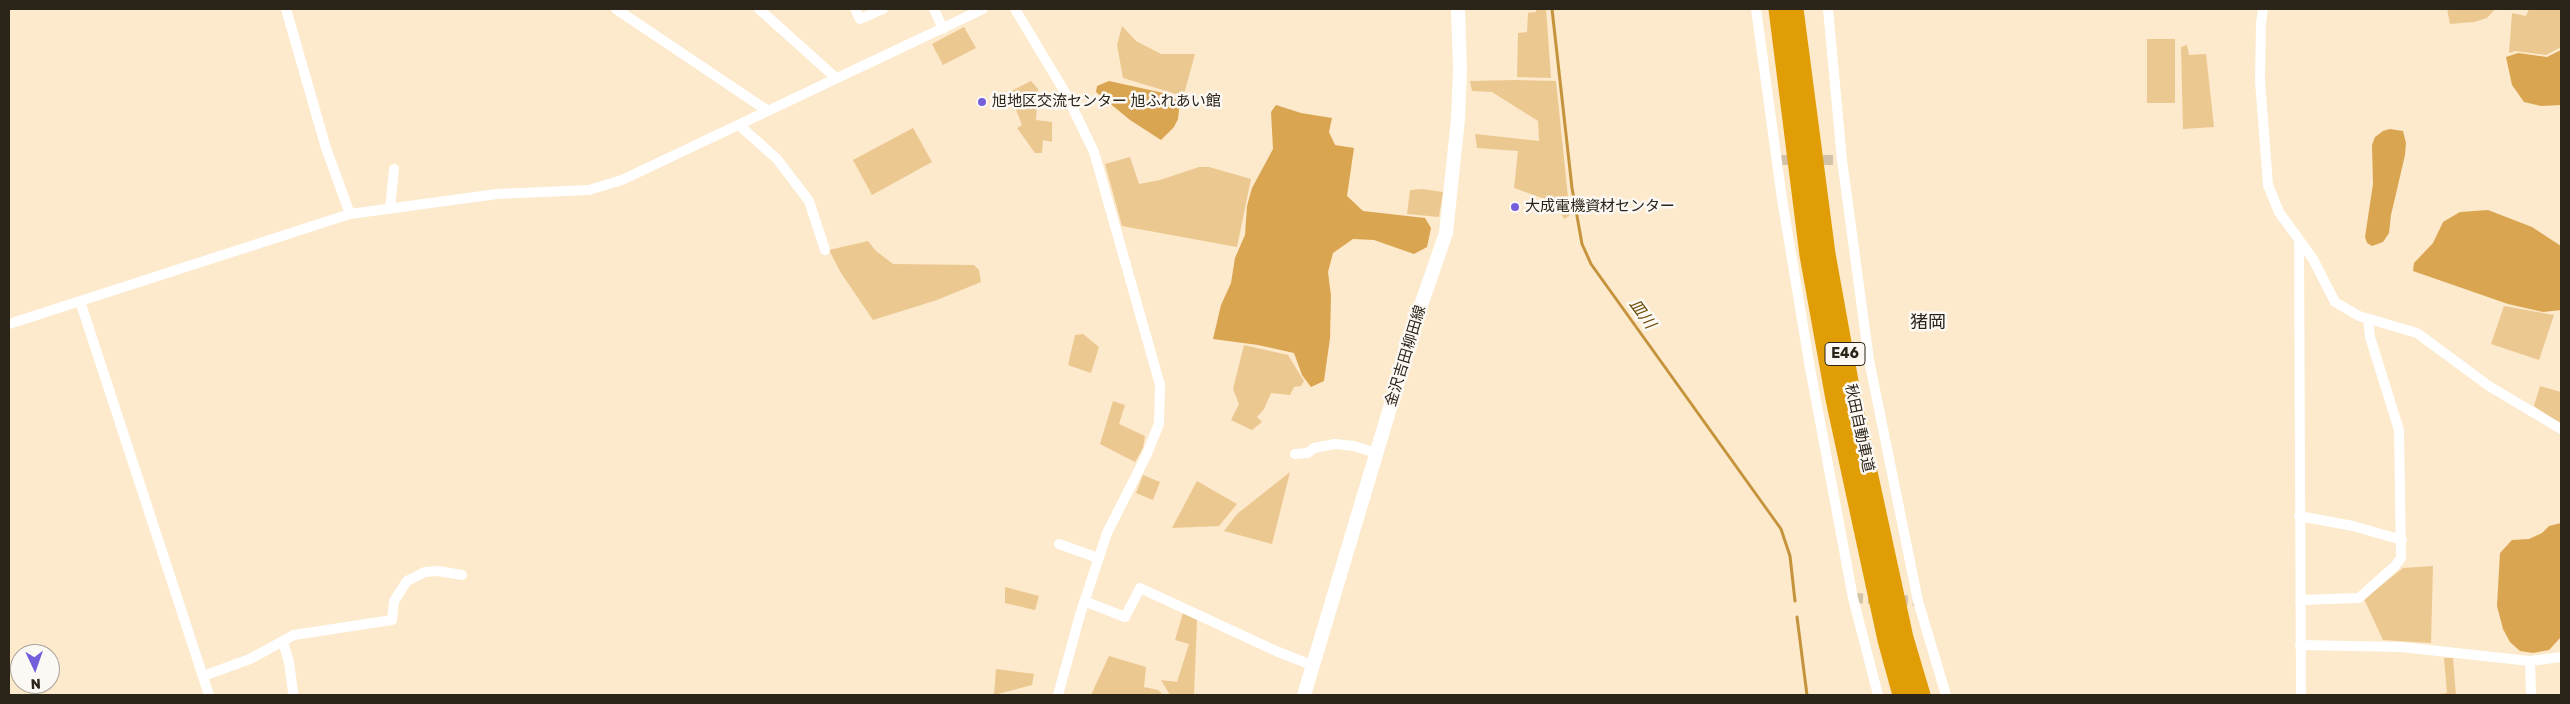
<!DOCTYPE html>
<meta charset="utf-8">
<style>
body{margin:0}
#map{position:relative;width:2570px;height:704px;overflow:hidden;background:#fde9cb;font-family:Rubik,sans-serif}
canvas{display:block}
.frame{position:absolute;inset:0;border:10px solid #2b2419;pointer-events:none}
.north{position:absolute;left:10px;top:644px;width:50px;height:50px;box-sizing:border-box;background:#fcf8f3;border:1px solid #a8a39c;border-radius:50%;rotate:177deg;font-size:14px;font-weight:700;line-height:20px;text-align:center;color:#2b2419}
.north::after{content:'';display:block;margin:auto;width:18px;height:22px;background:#745fda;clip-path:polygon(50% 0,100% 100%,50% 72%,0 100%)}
</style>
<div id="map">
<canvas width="2570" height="704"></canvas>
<div class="frame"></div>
<div class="north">N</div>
</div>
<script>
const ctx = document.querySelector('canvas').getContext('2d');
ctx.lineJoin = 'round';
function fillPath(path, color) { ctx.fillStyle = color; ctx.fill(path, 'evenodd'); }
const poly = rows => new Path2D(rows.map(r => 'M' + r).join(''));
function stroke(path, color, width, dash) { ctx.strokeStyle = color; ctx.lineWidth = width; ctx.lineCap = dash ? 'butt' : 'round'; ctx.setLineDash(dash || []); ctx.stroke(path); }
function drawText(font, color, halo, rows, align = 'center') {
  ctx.font = font + ' Rubik,"Noto Sans JP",sans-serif'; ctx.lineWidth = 5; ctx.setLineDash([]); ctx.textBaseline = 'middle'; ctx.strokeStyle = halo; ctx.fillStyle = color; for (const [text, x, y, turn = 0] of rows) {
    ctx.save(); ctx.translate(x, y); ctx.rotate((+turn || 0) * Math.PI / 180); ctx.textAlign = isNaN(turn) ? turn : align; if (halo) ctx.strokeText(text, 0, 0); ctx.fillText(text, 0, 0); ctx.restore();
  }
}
const green = poly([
 [1536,9,1546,9,1551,78,1517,77,1518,33,1527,32,1528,13,1536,12],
 [2447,9,2495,9,2487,18,2474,22,2450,24],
 [2529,9,2561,9,2561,47,2546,55,2515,51,2509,53,2512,13,2526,16],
 [1122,26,1136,41,1161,54,1195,54,1183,98,1173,93,1123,78,1117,45],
 [964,27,976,48,943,65,932,44],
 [2147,39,2175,39,2175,103,2147,103],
 [2187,45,2189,55,2206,54,2214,127,2183,129,2181,47],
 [1515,80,1556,81,1569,207,1569,216,1564,219,1556,203,1514,188,1518,151,1477,148,1475,134,1539,141,1538,121,1492,92,1472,91,1470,81],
 [1031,81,1038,89,1036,120,1052,122,1052,142,1043,140,1042,153,1035,153,1017,128,1022,125,1009,92],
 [913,128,932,162,872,195,853,160],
 [1130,157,1139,184,1160,180,1199,167,1209,167,1251,179,1237,247,1122,226,1105,164],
 [1422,189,1443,192,1439,217,1407,214,1410,190],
 [868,241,876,251,893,264,974,265,979,270,981,282,937,300,873,320,841,273,829,250],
 [2504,306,2554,315,2539,360,2491,344],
 [1083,334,1099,347,1091,373,1068,365,1075,335],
 [1244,345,1288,355,1304,381,1301,386,1294,387,1290,395,1271,393,1264,409,1257,417,1262,422,1252,430,1231,420,1239,404,1233,389],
 [2540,386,2561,392,2561,424,2534,406],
 [1113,401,1125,405,1119,424,1145,436,1143,448,1135,462,1100,444],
 [1290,472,1272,544,1224,531,1237,514],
 [1143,475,1160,482,1153,500,1136,493],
 [1197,481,1237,504,1219,526,1172,528],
 [2433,566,2431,643,2383,640,2364,599,2403,568],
 [1005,587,1039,596,1035,610,1005,603],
 [1183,613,1197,620,1194,695,1170,695,1161,680,1177,682,1189,644,1175,640],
 [1109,656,1146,667,1144,687,1158,690,1163,695,1091,695],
 [2444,658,2453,658,2456,695,2431,695,2447,693],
 [996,669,1034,674,1032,685,994,695]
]);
const forest = poly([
 [2561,50,2561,105,2541,106,2524,102,2512,85,2506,57,2518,53,2547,57],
 [1109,81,1168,94,1180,102,1178,119,1174,127,1161,140,1130,120,1096,92,1097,86],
 [1276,105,1301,113,1332,118,1329,132,1335,145,1354,148,1347,196,1363,211,1425,218,1431,228,1427,247,1414,254,1374,240,1353,239,1333,253,1328,272,1331,296,1330,338,1324,381,1311,387,1302,375,1294,353,1258,345,1213,339,1221,305,1231,283,1235,258,1245,235,1247,206,1252,188,1273,149,1271,112],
 [2390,129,2403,131,2406,143,2405,155,2391,215,2389,233,2383,242,2372,246,2367,243,2365,237,2373,184,2372,145,2375,137,2383,131],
 [2488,210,2532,227,2561,246,2561,310,2543,312,2508,304,2413,271,2414,263,2433,243,2443,222,2460,212],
 [2561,523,2561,637,2549,650,2533,653,2520,651,2510,642,2503,629,2497,606,2500,553,2512,540,2529,539,2542,533,2549,526]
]);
const stream = poly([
 [1552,9,1572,188,1582,244,1591,264,1781,529,1790,556,1795,601],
 [1797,617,1807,695]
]);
const minorTunnel = poly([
 [1778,160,1842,160],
 [1853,598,1918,601]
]);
const minor = poly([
 [286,9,326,148,350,214],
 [616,9,768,111],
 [759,9,836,78],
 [855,9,860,19,883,9],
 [934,9,943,29],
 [1015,9,1066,94,1094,152,1160,385,1159,424,1146,456,1107,533,1080,615,1058,695],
 [1756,9,1782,199,1810,368,1853,598,1878,695],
 [1828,9,1842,160,1869,360,1918,601,1946,695],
 [2263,9,2261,23,2260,81,2268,185,2279,212,2313,259,2335,302,2359,316,2417,333,2489,386,2561,429],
 [739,125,777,159,809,201,825,250],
 [390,209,394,169],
 [2299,241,2301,695],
 [80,301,209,695],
 [9,324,350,214,497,194,589,190,622,180,983,9],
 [1295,454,1308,453,1314,448,1335,444,1354,446,1376,453],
 [2299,516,2353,526,2402,540],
 [1059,544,1098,558],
 [2300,600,2359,598,2395,566,2401,558,2399,430,2370,337,2368,319],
 [1084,601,1125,617,1140,588,1276,651,1314,666],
 [283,642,289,662,293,692],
 [2300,645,2401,647,2530,661,2561,657],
 [2530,661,2531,695],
 [203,676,250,659,294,635,392,620,394,601,407,581,425,572,438,571,462,575]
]);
const secondary = poly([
 [1304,695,1419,311,1446,233,1458,119,1460,70,1458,9]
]);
const motorway = poly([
 [1778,9,1809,255,1835,399,1887,640,1902,695],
 [1794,9,1826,254,1852,398,1904,638,1921,695]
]);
const markers = [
 [982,102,5,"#745fda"],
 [1515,207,5,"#745fda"]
];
const shields = [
 [1845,354,40]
];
const shieldNames = [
 ["E46",1845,354]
];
const poiNames = [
 ["旭地区交流センター 旭ふれあい館",992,102],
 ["大成電機資材センター",1525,207]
];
const streetNames = [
 ["金沢吉田柳田線",1406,356,-73],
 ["秋田自動車道",1859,428,78]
];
const waterNames = [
 ["皿川",1642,314,54]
];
const quarterNames = [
 ["猪岡",1928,323]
];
fillPath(green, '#ecc891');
fillPath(forest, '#daa551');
stroke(stream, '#c6933d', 3);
stroke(minorTunnel, '#d3c2a7', 10, [10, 5]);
stroke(minor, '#fff', 10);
stroke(secondary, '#fff', 14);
stroke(motorway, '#e19d05', 19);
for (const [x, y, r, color] of markers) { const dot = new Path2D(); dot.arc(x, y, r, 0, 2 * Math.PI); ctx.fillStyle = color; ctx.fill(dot); stroke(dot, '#fcf8f3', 2); }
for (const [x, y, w] of shields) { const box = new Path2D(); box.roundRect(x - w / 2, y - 11.5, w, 23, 4); ctx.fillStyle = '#fcf8f3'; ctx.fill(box); stroke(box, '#2b2419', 1); }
drawText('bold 14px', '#2b2419', null, shieldNames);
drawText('15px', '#2b2419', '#fcf8f3', poiNames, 'left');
drawText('15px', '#2b2419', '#fcf8f3', streetNames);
drawText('italic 16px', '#704d09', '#fcf8f3', waterNames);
drawText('18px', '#2b2419', '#fcf8f3', quarterNames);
</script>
